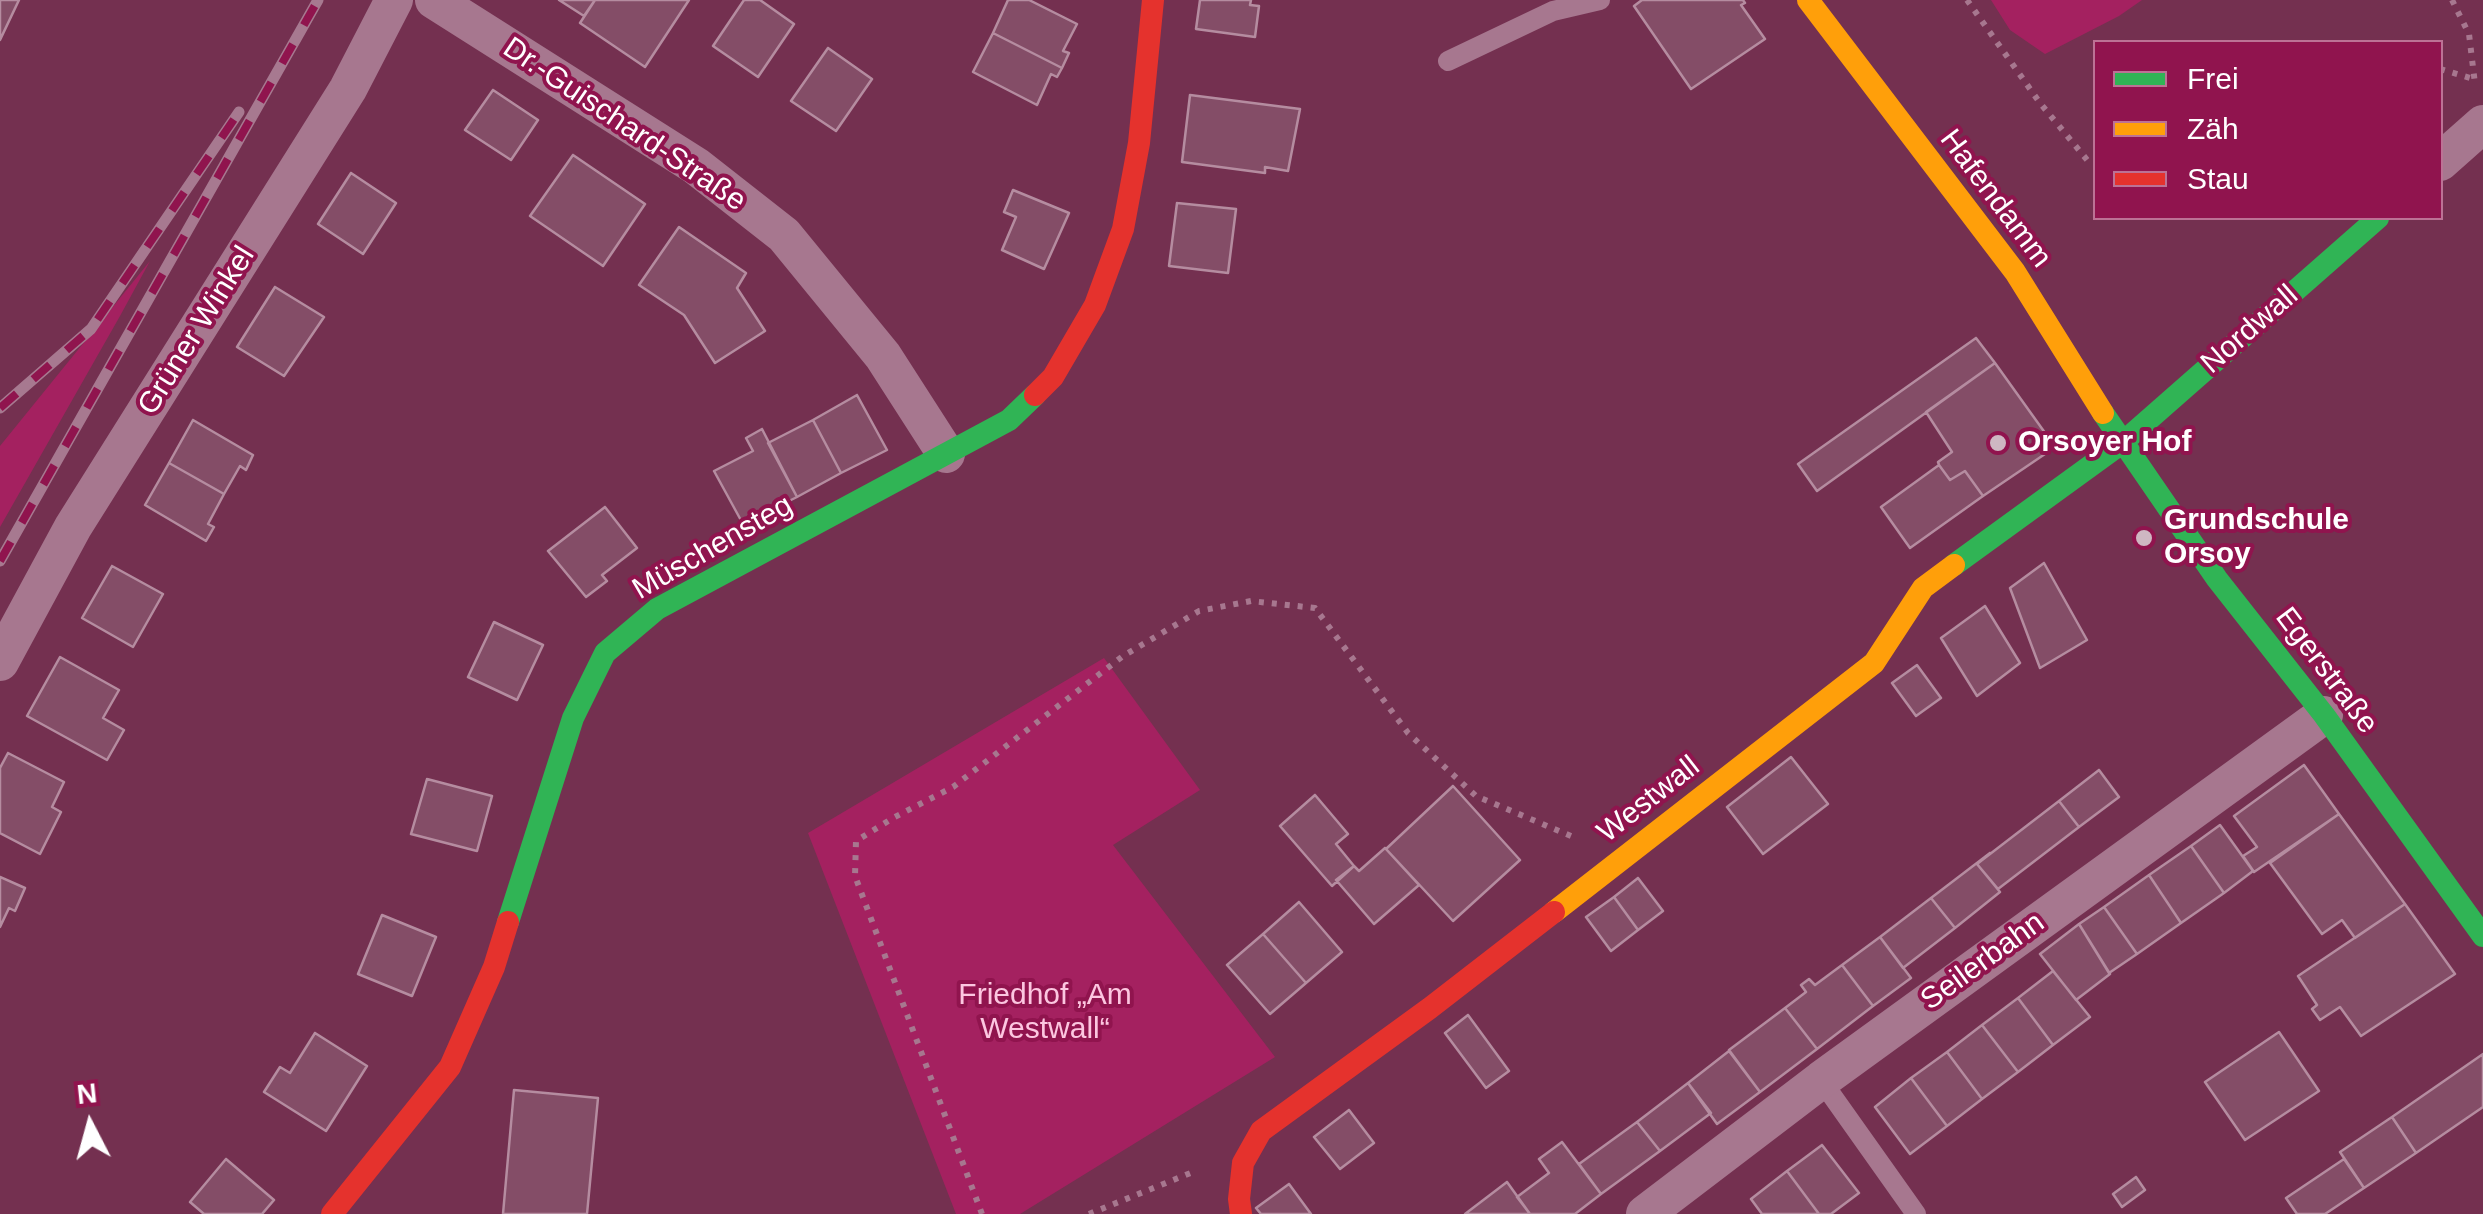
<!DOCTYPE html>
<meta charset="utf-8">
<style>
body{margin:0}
#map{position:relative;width:2483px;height:1214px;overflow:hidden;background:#743050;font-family:Helvetica,sans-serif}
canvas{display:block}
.legend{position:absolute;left:2093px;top:40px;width:350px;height:180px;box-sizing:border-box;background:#90144e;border:2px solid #bc7295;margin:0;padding:12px 18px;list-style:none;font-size:30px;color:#fff}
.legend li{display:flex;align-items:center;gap:20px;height:50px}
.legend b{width:50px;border:2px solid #bc7295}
.north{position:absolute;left:40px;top:1074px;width:100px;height:100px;-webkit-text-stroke:8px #90144e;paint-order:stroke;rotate:354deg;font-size:28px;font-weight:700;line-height:40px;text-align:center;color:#fff}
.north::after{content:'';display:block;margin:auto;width:35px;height:45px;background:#fff;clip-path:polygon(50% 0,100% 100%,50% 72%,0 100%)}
</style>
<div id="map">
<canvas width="2483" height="1214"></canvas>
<ul class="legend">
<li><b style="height:12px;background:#30b455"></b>Frei</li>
<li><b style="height:12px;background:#ff9f0a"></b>Zäh</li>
<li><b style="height:12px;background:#e5322d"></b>Stau</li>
</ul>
<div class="north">N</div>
</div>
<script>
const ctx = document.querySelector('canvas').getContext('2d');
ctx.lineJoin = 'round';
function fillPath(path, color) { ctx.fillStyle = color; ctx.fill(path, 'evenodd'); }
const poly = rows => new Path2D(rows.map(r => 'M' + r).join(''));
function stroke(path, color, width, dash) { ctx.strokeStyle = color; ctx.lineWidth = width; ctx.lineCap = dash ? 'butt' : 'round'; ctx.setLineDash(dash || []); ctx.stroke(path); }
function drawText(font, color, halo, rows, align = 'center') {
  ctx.font = font + ' Helvetica,sans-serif'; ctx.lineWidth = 8; ctx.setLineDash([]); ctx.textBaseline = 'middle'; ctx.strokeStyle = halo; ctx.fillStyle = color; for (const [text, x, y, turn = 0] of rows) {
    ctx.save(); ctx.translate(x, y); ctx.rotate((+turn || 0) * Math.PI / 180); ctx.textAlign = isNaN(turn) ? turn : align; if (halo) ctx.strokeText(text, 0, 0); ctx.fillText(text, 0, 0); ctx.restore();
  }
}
const green = poly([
 [1991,0,2142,0,2119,16,2045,54,2010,30],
 [150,261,120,316,0,527,0,446],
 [1104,658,1200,790,1113,845,1275,1057,1020,1214,956,1214,808,833]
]);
const building = poly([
 [0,0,19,0,0,40,0,0],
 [559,0,595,0,584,16,559,0],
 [595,0,689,0,645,67,580,23,595,0],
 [744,0,760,0,794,24,758,77,713,46,744,0],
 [1008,0,1029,0,1077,24,1063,51,1069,53,1062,68,993,33,1008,0],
 [1200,0,1251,0,1250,5,1259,6,1255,37,1196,29,1200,0],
 [1642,0,1743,0,1745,3,1741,5,1765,39,1691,89,1634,6,1642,0],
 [993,33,1062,68,1057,77,1051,74,1037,105,973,72,993,33],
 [828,48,872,79,836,131,791,101,828,48],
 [493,90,538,120,511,160,465,130,493,90],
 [1190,95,1300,109,1288,171,1265,167,1265,173,1182,162,1190,95],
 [573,155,645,204,603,266,530,216,573,155],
 [351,173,396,203,363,254,318,224,351,173],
 [1013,190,1069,213,1044,269,1002,250,1016,217,1004,212,1013,190],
 [1177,203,1236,209,1228,273,1169,266,1177,203],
 [679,227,746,273,737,288,765,331,715,363,684,315,639,285,679,227],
 [275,287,324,317,284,376,237,347,275,287],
 [1976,338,1995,363,1817,491,1798,464,1976,338],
 [1995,363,2048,437,2045,454,1983,496,1965,471,1950,480,1939,465,1938,462,1952,452,1926,412,1995,363],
 [857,395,887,450,841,473,813,420,857,395],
 [193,420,253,455,246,470,240,466,224,494,169,463,193,420],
 [813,420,841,473,797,497,768,443,813,420],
 [762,429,797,497,743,524,714,471,753,451,746,438,762,429],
 [169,463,224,494,208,524,214,527,206,541,145,505,169,463],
 [1939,465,1950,480,1965,471,1983,496,1910,548,1881,507,1939,465],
 [605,507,637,548,602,575,607,581,586,597,548,551,605,507],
 [2044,563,2087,640,2040,668,2010,588,2044,563],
 [112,566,163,594,133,647,82,618,112,566],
 [1985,606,2020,663,1977,696,1941,638,1985,606],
 [494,622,543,645,517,700,468,677,494,622],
 [60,657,119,690,103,718,124,730,107,760,27,716,60,657],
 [1917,665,1941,698,1916,716,1892,683,1917,665],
 [8,753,64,782,52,807,61,812,40,854,0,833,0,768,8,753],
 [1791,757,1828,804,1763,854,1727,807,1791,757],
 [2304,765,2339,814,2254,872,2243,856,2257,847,2234,816,2304,765],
 [2099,770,2119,797,2079,827,2059,801,2099,770],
 [427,779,492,796,477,851,411,834,427,779],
 [1453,786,1520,860,1453,921,1386,849,1453,786],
 [1315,795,1348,834,1336,844,1354,866,1332,886,1280,826,1315,795],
 [2059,801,2079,827,1998,889,1977,864,2059,801],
 [2339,814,2405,904,2355,938,2342,920,2322,934,2270,863,2339,814],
 [2220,825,2253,871,2224,893,2191,846,2220,825],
 [2191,846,2224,893,2181,923,2149,875,2191,846],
 [1385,848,1419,885,1374,924,1336,880,1354,866,1359,871,1385,848],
 [1990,853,1977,864,2000,892,1955,928,1931,898,1990,853],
 [2149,875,2181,923,2137,954,2104,907,2149,875],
 [0,877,25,888,15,911,9,908,0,927,0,877],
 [1638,878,1663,911,1638,930,1614,897,1638,878],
 [1614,897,1638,930,1611,951,1586,917,1614,897],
 [1931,898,1955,928,1903,968,1880,937,1931,898],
 [1299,902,1342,952,1306,983,1263,934,1299,902],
 [2405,904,2455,974,2361,1036,2340,1007,2320,1020,2312,1009,2317,1005,2298,976,2405,904],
 [2104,907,2137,954,2109,973,2079,924,2104,907],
 [382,915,436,937,412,996,358,974,382,915],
 [2079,924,2110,974,2076,1000,2040,954,2079,924],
 [1263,934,1306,983,1270,1014,1227,965,1263,934],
 [1880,937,1911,978,1873,1006,1842,965,1880,937],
 [1842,965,1873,1006,1817,1049,1785,1008,1806,992,1801,985,1809,979,1815,985,1842,965],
 [2053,971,2090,1017,2053,1045,2018,998,2053,971],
 [2018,998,2053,1045,2018,1072,1982,1025,2018,998],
 [1785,1008,1817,1049,1760,1092,1729,1050,1785,1008],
 [1468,1015,1509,1071,1486,1088,1445,1033,1468,1015],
 [1982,1025,2018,1072,1982,1099,1947,1052,1982,1025],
 [2279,1032,2319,1091,2245,1140,2205,1082,2279,1032],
 [315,1033,367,1066,326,1131,264,1092,280,1067,290,1073,315,1033],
 [1729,1051,1760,1092,1717,1124,1688,1083,1729,1051],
 [1947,1052,1982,1099,1947,1126,1911,1078,1947,1052],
 [2483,1054,2483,1107,2416,1153,2392,1117,2483,1054],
 [1911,1078,1947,1126,1910,1154,1875,1107,1911,1078],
 [1688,1083,1711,1113,1660,1151,1637,1122,1688,1083],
 [514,1090,598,1098,587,1214,503,1214,514,1090],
 [1349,1110,1374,1143,1340,1169,1314,1137,1349,1110],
 [2392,1117,2416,1153,2364,1188,2340,1152,2392,1117],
 [1637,1122,1660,1151,1601,1194,1579,1164,1637,1122],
 [1562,1142,1601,1194,1575,1214,1530,1214,1517,1197,1549,1173,1539,1159,1562,1142],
 [1822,1145,1859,1193,1831,1214,1819,1214,1787,1171,1822,1145],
 [226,1159,274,1200,262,1214,204,1214,190,1202,226,1159],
 [2344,1159,2364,1188,2325,1214,2297,1214,2286,1198,2344,1159],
 [1787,1171,1819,1214,1762,1214,1751,1199,1787,1171],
 [2136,1177,2145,1190,2122,1207,2113,1194,2136,1177],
 [1507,1182,1530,1214,1465,1214,1507,1182],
 [1289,1184,1311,1214,1261,1214,1256,1208,1289,1184]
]);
const path = poly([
 [1967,0,2040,103,2088,161],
 [2452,0,2469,34,2475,84],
 [2440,69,2477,80],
 [982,1214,855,876,856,841,893,818,953,787,1123,656,1199,611,1251,601,1315,608,1408,733,1476,796,1571,836],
 [1089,1214,1193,1172]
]);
const lane = poly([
 [1448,61,1553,11,1600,0],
 [1821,1080,1916,1214]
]);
const street = poly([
 [434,0,696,166,784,235,883,356,946,454],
 [2440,162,2483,124],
 [0,662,73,527,348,89,394,0],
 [1645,1214,1821,1080,2324,715]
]);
const fast = poly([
 [2103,413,2217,579,2324,715,2483,936],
 [1954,565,2122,443,2378,218],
 [508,922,573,718,605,653,657,609,1009,420,1035,395]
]);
const slow = poly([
 [1808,0,2015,272,2103,413],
 [1554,912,1874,663,1923,588,1954,565]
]);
const jam = poly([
 [1035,395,1053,377,1095,305,1123,229,1139,143,1153,0],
 [332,1214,450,1067,494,967,508,922],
 [1241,1214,1239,1199,1243,1163,1261,1131,1430,1008,1554,912]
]);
const rail = poly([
 [0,408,91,329,239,112],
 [0,561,318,0]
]);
const markers = [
 [1998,443,10,"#ceb7c2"],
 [2144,538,10,"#ceb7c2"]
];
const streetNames = [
 ["Dr.-Guischard-Straße",624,125,34],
 ["Hafendamm",1995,199,53],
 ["Nordwall",2250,330,-41],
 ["Grüner Winkel",197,331,-58],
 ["Müschensteg",713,548,-30],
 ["Egerstraße",2326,671,53],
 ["Westwall",1649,800,-38],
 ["Seilerbahn",1983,962,-36]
];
const poiNames = [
 ["Orsoyer Hof",2018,443],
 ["Grundschule",2164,521],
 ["Orsoy",2164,555]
];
const parkNames = [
 ["Friedhof „Am",1045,996],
 ["Westwall“",1045,1030]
];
fillPath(green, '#a42160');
fillPath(building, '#844d67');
stroke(building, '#b58ca0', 2.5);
stroke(path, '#a7778f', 6, [5, 8]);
stroke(lane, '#a7778f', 20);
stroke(street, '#a7778f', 38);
stroke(fast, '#30b455', 22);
stroke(slow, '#ff9f0a', 22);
stroke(jam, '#e5322d', 22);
stroke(rail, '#a77990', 11);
stroke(rail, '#90144e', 8, [22]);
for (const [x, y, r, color] of markers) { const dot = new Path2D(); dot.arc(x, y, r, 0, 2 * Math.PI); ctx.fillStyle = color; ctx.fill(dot); stroke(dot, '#90144e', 4); }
drawText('30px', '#fff', '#90144e', streetNames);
drawText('bold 30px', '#fff', '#90144e', poiNames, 'left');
drawText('30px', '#fcc6e0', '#90144e', parkNames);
</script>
